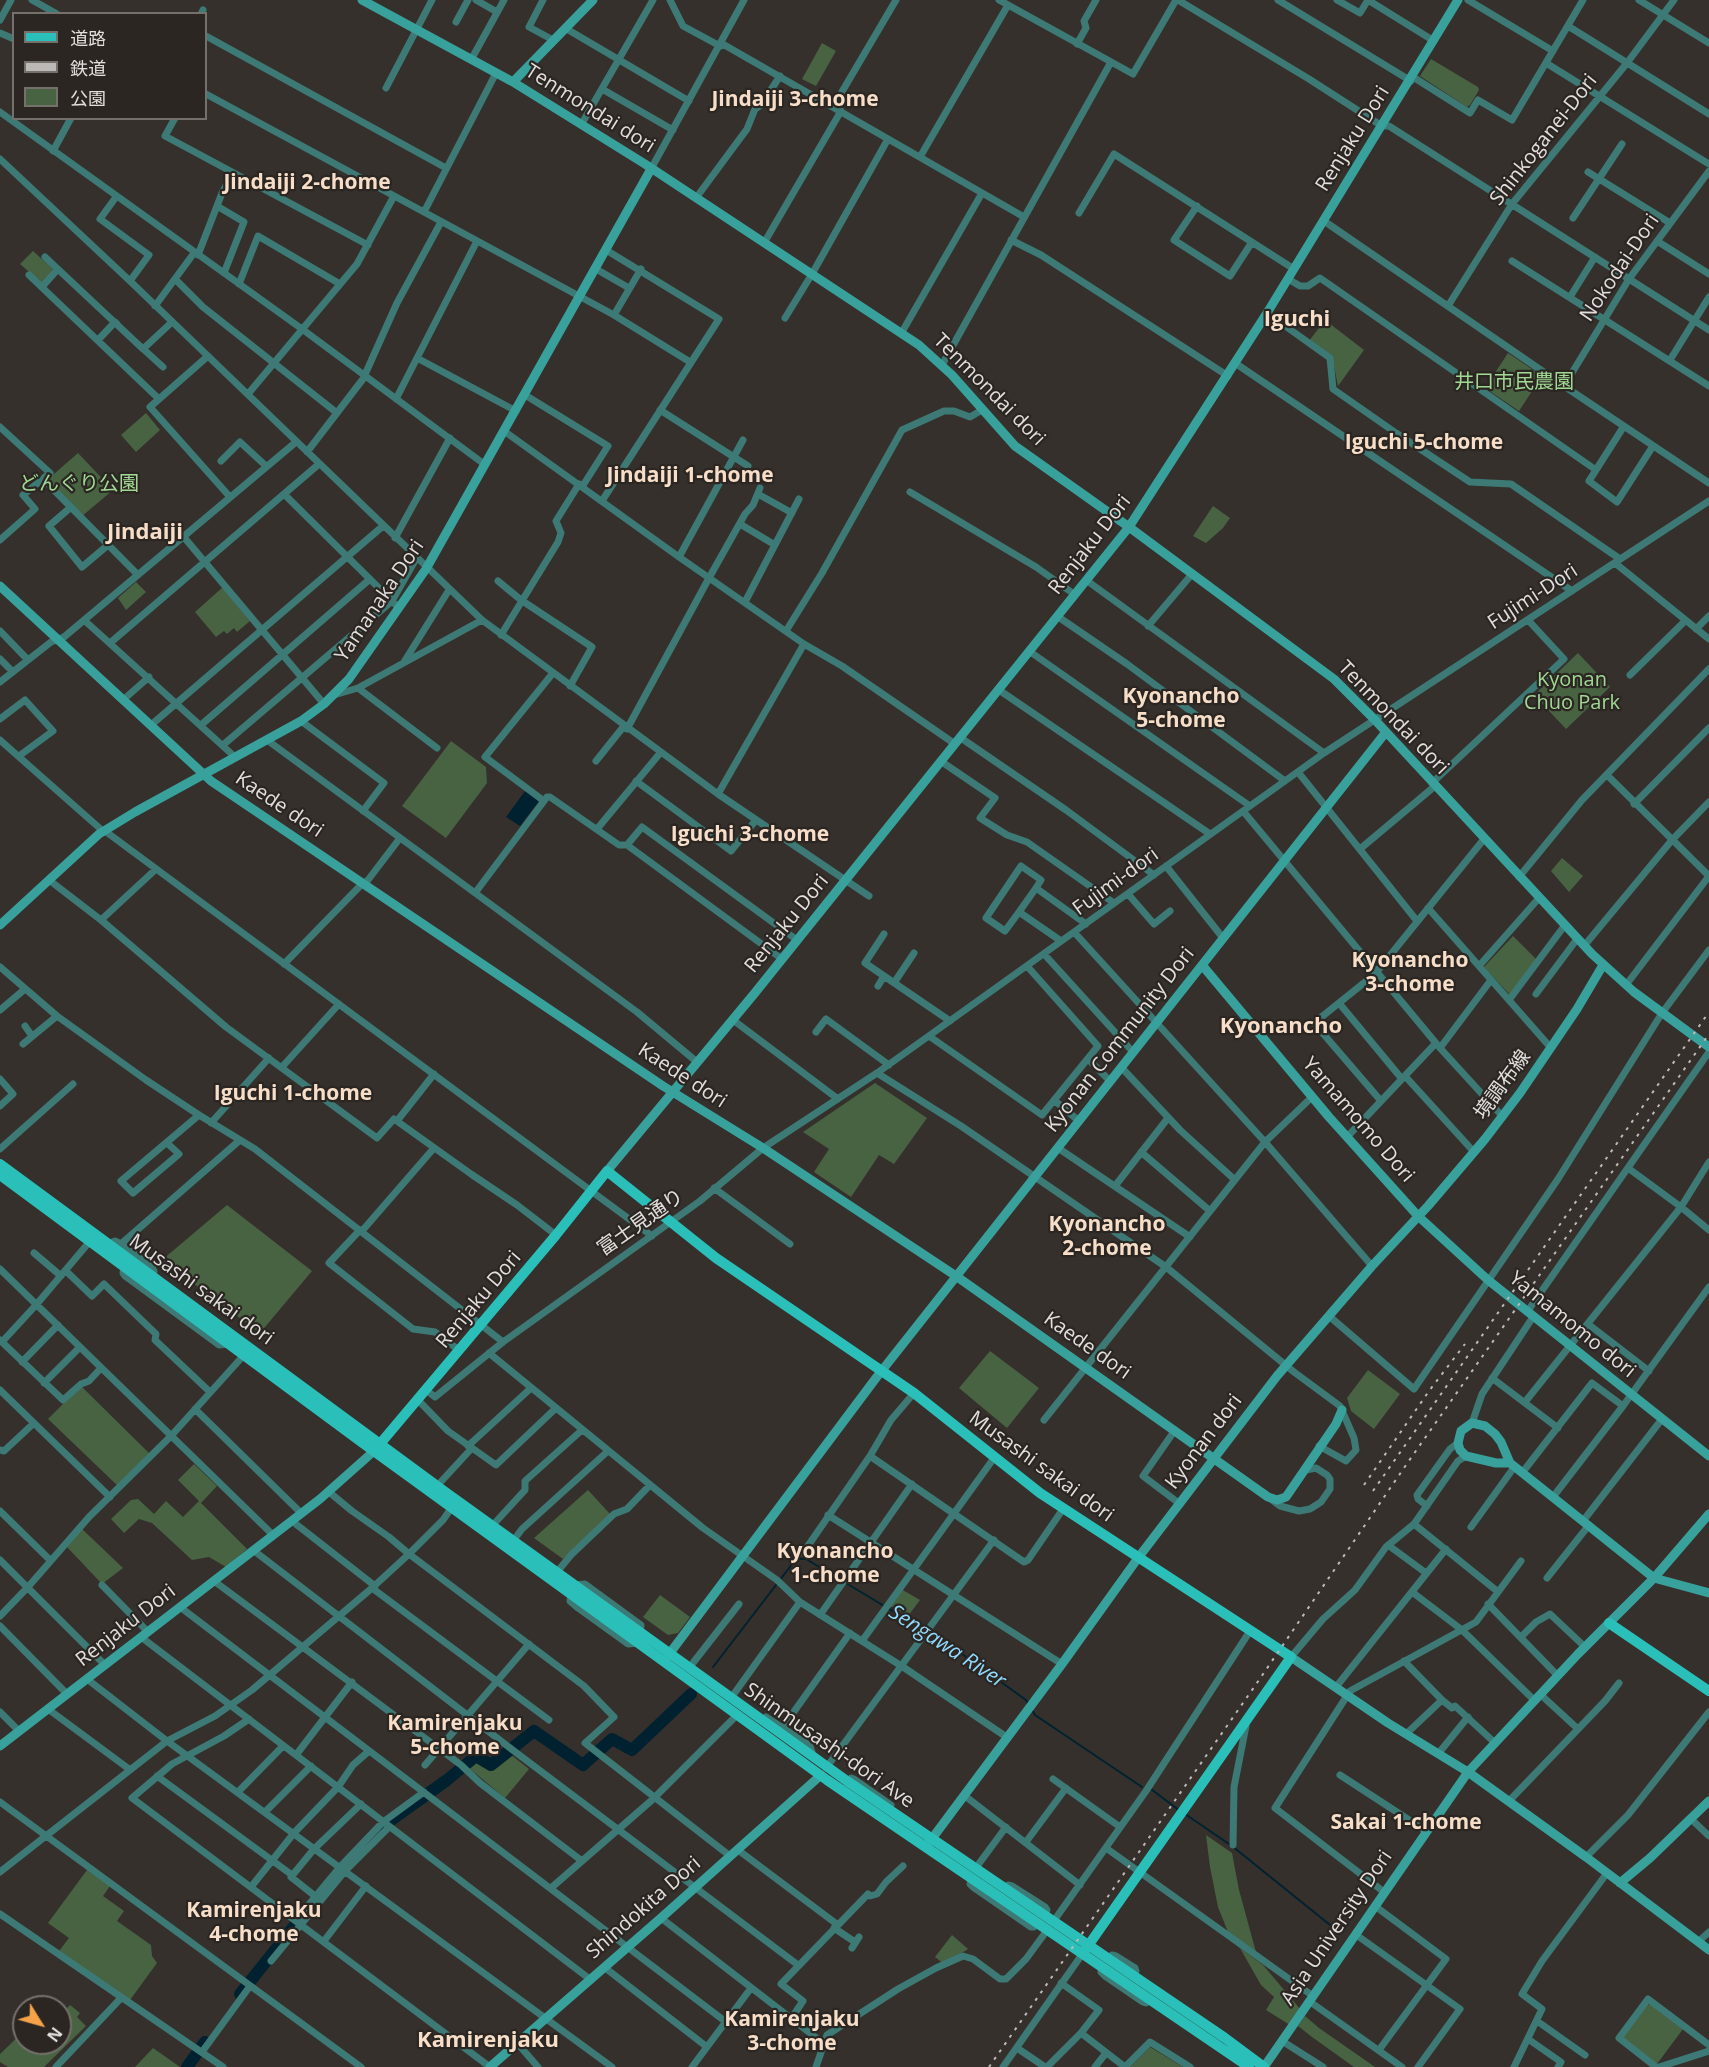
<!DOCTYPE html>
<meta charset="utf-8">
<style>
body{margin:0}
#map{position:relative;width:1709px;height:2067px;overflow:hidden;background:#35302c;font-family:"Open Sans","Noto Sans JP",sans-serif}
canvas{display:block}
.legend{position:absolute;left:12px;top:12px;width:195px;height:108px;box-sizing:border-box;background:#2b2622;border:2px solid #74706c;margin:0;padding:8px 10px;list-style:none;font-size:18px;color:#e2dedc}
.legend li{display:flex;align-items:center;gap:12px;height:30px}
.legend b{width:30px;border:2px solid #74706c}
.north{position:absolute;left:12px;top:1995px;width:60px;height:60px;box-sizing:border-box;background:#2b2622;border:2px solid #74706c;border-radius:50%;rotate:127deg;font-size:16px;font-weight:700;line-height:24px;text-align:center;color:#e2dedc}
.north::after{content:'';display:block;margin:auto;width:21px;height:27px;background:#f6a248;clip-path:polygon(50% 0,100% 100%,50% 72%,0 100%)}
</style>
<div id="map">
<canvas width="1709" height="2067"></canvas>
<ul class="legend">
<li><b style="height:8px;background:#2ac0b9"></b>道路</li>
<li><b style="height:8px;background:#bdb9b7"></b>鉄道</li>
<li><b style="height:16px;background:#486342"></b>公園</li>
</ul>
<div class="north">N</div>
</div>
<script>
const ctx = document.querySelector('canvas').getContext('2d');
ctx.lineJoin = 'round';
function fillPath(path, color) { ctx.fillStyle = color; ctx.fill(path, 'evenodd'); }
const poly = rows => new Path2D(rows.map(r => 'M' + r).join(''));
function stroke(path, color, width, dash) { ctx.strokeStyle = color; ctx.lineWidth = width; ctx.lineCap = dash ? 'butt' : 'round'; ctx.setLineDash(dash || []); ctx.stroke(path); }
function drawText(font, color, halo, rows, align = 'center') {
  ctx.font = font + ' "Open Sans","Noto Sans JP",sans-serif'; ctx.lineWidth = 4.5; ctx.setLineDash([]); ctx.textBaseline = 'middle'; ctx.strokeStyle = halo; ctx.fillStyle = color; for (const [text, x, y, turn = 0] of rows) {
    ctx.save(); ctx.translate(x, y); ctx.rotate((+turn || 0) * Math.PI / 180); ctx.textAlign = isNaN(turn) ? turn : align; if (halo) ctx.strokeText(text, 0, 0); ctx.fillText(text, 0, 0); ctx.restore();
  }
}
const green = poly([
 [822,43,836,51,816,86,802,79],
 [1431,59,1478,87,1479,90,1470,105,1467,107,1420,76],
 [33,251,54,270,42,283,20,264],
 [1325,320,1364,350,1338,386,1332,356,1309,341],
 [1508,353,1542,376,1519,411,1485,388],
 [146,413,160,430,136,452,121,435],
 [78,453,113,490,81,517,47,480],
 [1213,506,1230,518,1223,528,1206,543,1193,536],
 [136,582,146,592,126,610,118,598],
 [223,587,250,621,237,632,234,628,227,634,224,631,216,637,195,612],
 [1578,653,1610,687,1566,729,1534,695],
 [451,741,486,767,487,783,446,838,402,806],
 [1562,858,1583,876,1569,892,1551,871],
 [1513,936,1537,960,1510,995,1484,967],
 [875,1083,927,1118,894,1164,879,1155,851,1197,814,1172,829,1149,803,1132],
 [227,1205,312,1271,260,1333,162,1260],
 [990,1351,1039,1388,1007,1428,959,1388],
 [1368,1370,1400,1394,1374,1429,1351,1411,1347,1398],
 [81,1386,150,1454,119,1487,48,1419],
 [194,1464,217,1486,201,1503,247,1549,226,1567,209,1557,192,1560,152,1523,139,1519,124,1533,111,1519,131,1500,138,1499,154,1514,166,1501,183,1517,199,1501,178,1480],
 [588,1490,610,1514,563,1559,534,1538],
 [82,1529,123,1568,102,1584,67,1547],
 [901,1589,920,1600,908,1616,889,1605],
 [660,1595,690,1617,678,1633,668,1635,643,1617],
 [510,1754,529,1769,505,1798,469,1768,480,1759,493,1768],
 [1206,1835,1232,1853,1239,1890,1256,1952,1228,1932,1218,1907,1210,1867],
 [87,1870,110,1886,103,1896,124,1911,117,1921,151,1945,152,1956,157,1963,130,2000,59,1951,69,1938,48,1923],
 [952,1935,968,1949,944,1964,935,1957],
 [1240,1948,1263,1965,1301,2010,1290,2025,1266,2010,1274,1997,1261,1985],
 [1650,2004,1683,2029,1657,2064,1624,2039,1623,2036,1647,2005],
 [70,2005,80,2013,77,2017,86,2026,44,2067,8,2067,0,2062,0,2054,24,2031,24,2043,60,2043,60,2015],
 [1305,2016,1319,2028,1375,2067,1354,2067,1312,2037,1298,2026],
 [1150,2047,1183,2067,1130,2067],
 [153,2048,180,2067,135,2067]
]);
const water = poly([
 [525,791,539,801,520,826,506,817]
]);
const stream = poly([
 [929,1633,951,1646,1026,1700,1029,1705],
 [713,1667,796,1559,806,1559,924,1630],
 [1032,1710,1035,1715,1142,1787],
 [1151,1789,1180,1811],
 [1185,1814,1232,1846,1340,1933]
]);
const river = poly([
 [384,1825,447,1780,476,1756,491,1765,534,1731,583,1765,612,1739,632,1750,691,1694],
 [240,1994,304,1914],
 [187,2067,205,2042]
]);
const street = poly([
 [32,0,57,14],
 [476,0,497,12],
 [543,0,529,27,553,40],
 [670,0,683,26,720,46],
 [999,0,1133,74,1176,0],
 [1178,0,1309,79,1382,126,1389,126,1709,330],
 [1278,0,1411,81],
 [1337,0,1360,13,1368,0],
 [1368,0,1434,41],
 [1468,0,1553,51],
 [1639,0,1709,43],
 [201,14,203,10],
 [0,20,11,0],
 [456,22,468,0],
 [1568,26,1709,114],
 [565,28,689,101],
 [0,33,14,39],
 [206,36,446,168],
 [721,43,1024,217],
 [1077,44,1086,28,1084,21,1096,0],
 [471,60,504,0],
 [1546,63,1709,164],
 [1413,77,1470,113,1478,100,1512,120,1583,0],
 [386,88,432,0],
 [602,89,673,130],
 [206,94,614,315,690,362],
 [833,107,896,0],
 [0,112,302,329,484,464],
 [175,118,165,136,368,245],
 [581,125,653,0],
 [53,151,71,118],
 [920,157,1008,5],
 [0,159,130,281,482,620,718,794,869,896],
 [651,169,744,0],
 [1588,172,1670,223],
 [116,197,100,219,149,255,130,281],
 [696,198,747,129,755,109,761,105,780,76],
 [217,206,244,222,224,273],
 [1197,206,1174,240,1230,276,1252,242],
 [424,212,496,73],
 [1079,213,1114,154,1294,269],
 [1573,218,1622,144],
 [1324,221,1564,386,1709,483],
 [1011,240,1041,255,1228,376],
 [1657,241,1709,274],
 [764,243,841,111],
 [198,255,222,193,233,173],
 [45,257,143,349,172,322],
 [1512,261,1709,386],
 [596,269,629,288],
 [29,275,159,399],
 [175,279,203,307,337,413],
 [1288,279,1300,286,1308,286,1320,278,1596,470],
 [239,284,258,236,340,284],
 [42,287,58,269],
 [1570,297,1595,257],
 [155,306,194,253],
 [1448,306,1512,204,1627,63,1674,0],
 [1267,313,1330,358,1333,389,1396,433,1470,482,1511,484,1620,559],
 [614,315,641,269],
 [785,318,812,274,888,139],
 [902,332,982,193],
 [98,340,115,322,117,324],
 [140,346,163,367],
 [208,356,150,407,230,497],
 [417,358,516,411],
 [1670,360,1709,297],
 [1235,363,1572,591],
 [942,365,1111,62],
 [1564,386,1629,279,1709,171],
 [248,394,357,264,394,196],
 [525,395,608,446,582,487],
 [396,399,477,241],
 [660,410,748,466],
 [1624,426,1589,481,1617,502,1653,446],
 [0,427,50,473,23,495,35,509,0,540],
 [504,431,679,557,804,644,842,666,955,744],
 [307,452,363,379,397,303,441,222],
 [221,461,240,442,266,466],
 [43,479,137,574],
 [910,492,1036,567,1074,594],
 [284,494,392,601,416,559],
 [758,494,792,513],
 [602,501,719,319,606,250],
 [71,507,49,526,82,567,108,545],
 [740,524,775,545],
 [183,536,324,704],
 [395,538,450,438],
 [679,557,743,440],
 [1615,563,1709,639],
 [1086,580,1324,753],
 [498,581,521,600,592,647,570,686],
 [745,602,799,499],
 [1057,616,1127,664,1285,781],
 [84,620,235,757],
 [1148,626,1192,574],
 [1696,629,1709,616],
 [0,631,28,660],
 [786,631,822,573,902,430,944,411,954,411,970,417,982,410],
 [501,635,558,542,561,533,556,521,579,484],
 [110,643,319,464],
 [1029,651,1250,806],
 [0,659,13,672],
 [404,662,449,590],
 [553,673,485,757,544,801,547,797,550,797,619,845,627,845,782,959],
 [1630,675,1685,621],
 [0,682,51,642,64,637,296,442],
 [358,688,437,748],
 [999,690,1210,834],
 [334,695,358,688,482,620],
 [123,700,149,677],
 [0,719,25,700,53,731,19,756],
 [301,721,384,783,363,811],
 [151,725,383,526],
 [201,725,370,579],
 [627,729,709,578,745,514,753,505,760,488],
 [961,738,1066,810,1154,875],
 [0,740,104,832],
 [267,740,637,1012,697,1062],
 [223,745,392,601,398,607],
 [596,761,624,726],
 [942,762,995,798,980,818,1007,835,1027,842,1114,903],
 [1298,772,1417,921],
 [1607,775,1709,876],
 [636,781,731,851,756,820],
 [1432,783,1564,659,1528,620],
 [718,794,804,644],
 [1634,804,1709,728],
 [1243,811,1440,1048,1503,1117],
 [597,829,661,752],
 [105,831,652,1236],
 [627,845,642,827,797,940],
 [1360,849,1435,786],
 [1166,866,1223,938],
 [1519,877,1582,800,1709,669],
 [49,880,101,920,226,1027,377,1138,394,1119,471,1174,517,1205,556,1235],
 [475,893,544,801],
 [1128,894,1154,924,1170,911],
 [1428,908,1551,1048],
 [1019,912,1036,888],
 [101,920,156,869],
 [1074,932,1265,1142,1372,1266],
 [884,934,865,963,950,1021],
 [1061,941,1019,912,1005,931,986,918,1021,866,1041,880,1036,888,1086,924],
 [1584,946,1672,840,1709,802],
 [1044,954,1133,1052],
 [284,964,359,887,368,880,400,838],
 [1479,966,1539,898],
 [0,967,57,1016,146,1080,199,1115,255,1149,503,1342],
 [894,983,914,953],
 [1626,985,1709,876],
 [878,986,884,976],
 [1536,994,1577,939],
 [1509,1000,1565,925],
 [1339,1003,1402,1079],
 [0,1010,25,989],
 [733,1020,838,1099],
 [25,1026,32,1036],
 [816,1032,826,1019,889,1065],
 [929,1036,1042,1115,1098,1046,1027,966],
 [23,1044,57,1016],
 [1440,1048,1491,980],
 [1088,1059,1110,1081],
 [282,1067,339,1004],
 [1121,1067,1180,1130,1235,1180],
 [877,1073,961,1126,1166,1267,1294,1372,1340,1406,1354,1438,1356,1450,1346,1461,1319,1446],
 [1405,1076,1474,1152],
 [0,1079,13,1094,0,1106],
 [1054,1100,1079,1121],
 [1381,1101,1314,1023,1375,974,1484,839],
 [397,1121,434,1074],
 [211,1123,269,1058],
 [1347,1137,1436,1043],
 [167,1143,179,1154,133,1193,121,1181,199,1115],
 [1058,1148,1190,1237],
 [0,1149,73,1084],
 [1141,1152,1210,1211],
 [1628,1168,1681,1207,1709,1230],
 [1115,1186,1168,1118],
 [714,1188,790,1244],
 [360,1230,329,1263,413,1329,435,1332,460,1351],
 [362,1231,434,1148],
 [108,1244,115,1241,121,1244,152,1267,154,1271,153,1277],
 [121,1244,240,1140],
 [34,1253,61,1276],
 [124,1266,123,1273,125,1276,219,1345,229,1344],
 [0,1269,273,1535],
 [66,1271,92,1296,104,1284,156,1334,155,1340,210,1392],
 [1527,1312,1709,1052],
 [1329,1316,1414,1389,1558,1179,1662,1013,1709,950],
 [1588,1324,1649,1371],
 [0,1340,2,1342,36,1305,91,1240],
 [2,1342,63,1400,81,1384,89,1381,101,1368],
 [489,1353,703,1528,777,1580,800,1602,903,1667,1008,1738],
 [22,1362,58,1325],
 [1492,1378,1558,1428],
 [44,1383,80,1347],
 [0,1390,110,1497],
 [426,1390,435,1397,503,1342,700,1201,763,1148,877,1073,1324,753,1709,501],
 [418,1400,448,1431,496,1465,556,1408],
 [1525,1402,1681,1207,1709,1162],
 [195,1409,301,1513],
 [1044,1420,1265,1142,1312,1097],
 [1472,1423,1482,1394,1533,1317],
 [1175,1430,1143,1476,1180,1504],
 [468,1446,531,1388],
 [0,1450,4,1451,34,1423],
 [870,1456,1024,1562,1028,1560,1063,1509],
 [1522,1473,1592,1383,1623,1406],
 [437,1486,472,1448],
 [329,1492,352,1511,389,1537,409,1554,584,1686,614,1717,585,1743,730,1856],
 [1553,1497,1623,1406,1709,1287],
 [1272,1500,1280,1506,1299,1511,1310,1509,1321,1502,1330,1489,1330,1479,1327,1475,1316,1468,1306,1470],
 [1427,1506,1418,1499,1417,1495,1450,1449,1458,1443],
 [0,1511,50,1560],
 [828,1515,1062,1664],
 [292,1521,375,1586],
 [1583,1521,1662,1419],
 [1414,1524,1497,1591],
 [492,1526,525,1490,525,1481,582,1430],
 [1471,1527,1515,1466],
 [513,1541,522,1529,608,1451],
 [1388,1545,1426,1573],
 [253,1550,514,1751,798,1965],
 [803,1553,870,1456,891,1420,914,1393],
 [0,1560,105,1665],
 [557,1572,571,1555,614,1514,627,1509,650,1485],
 [1547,1578,1589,1525],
 [214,1581,461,1765,480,1783,582,1861],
 [102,1585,148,1632],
 [574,1585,585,1584,641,1625,640,1633],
 [372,1588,549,1720],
 [1412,1592,1462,1630,1534,1700],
 [571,1594,570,1601,578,1608,628,1644,639,1643],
 [1488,1604,1558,1676],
 [180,1607,726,2022],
 [820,1615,912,1484],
 [0,1616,28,1587,89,1517,171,1436,244,1355],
 [0,1626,67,1694],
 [141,1637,591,1980],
 [1521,1637,1536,1622,1550,1614,1585,1647],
 [862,1641,994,1458],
 [1291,1657,1323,1619,1355,1590,1386,1547,1414,1524,1458,1461,1466,1456],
 [1404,1661,1442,1700,1452,1708,1455,1706,1494,1742],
 [689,1668,739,1604],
 [87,1679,167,1741,612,2067],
 [1336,1687,1446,1549],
 [1540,1694,1578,1729],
 [731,1698,800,1602],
 [48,1709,129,1769],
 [0,1712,19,1731],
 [766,1717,810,1746,812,1752,811,1756],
 [249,1719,224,1736,172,1764,132,1798,490,2067],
 [783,1727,850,1633],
 [1406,1734,1442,1700],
 [1438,1754,1468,1717],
 [296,1755,352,1682],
 [425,1765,529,1644],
 [826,1768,994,1540],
 [1340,1775,1426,1831],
 [157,1776,292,1875],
 [1053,1779,1120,1827],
 [847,1781,851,1778,854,1779,891,1805],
 [238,1792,283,1746],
 [965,1796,1080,1885],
 [1509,1801,1605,1701,1619,1683],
 [0,1802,361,2067],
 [265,1812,311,1766],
 [1691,1819,1709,1836],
 [1026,1842,1066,1788],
 [1233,1845,1234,1787,1246,1726],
 [1106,1848,1313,1996],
 [738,1850,838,1925],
 [1586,1857,1628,1815,1709,1712],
 [975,1869,1006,1827],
 [0,1872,167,1741,215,1716,252,1690,372,1588,409,1554,443,1520,452,1507],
 [972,1878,970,1884,973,1887,1031,1927,1034,1927,1038,1923],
 [251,1887,294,1833,338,1787,353,1765,369,1751],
 [551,1888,652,1800,738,1714],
 [1003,1888,1008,1885,1012,1886,1045,1907,1047,1910,1045,1916],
 [1384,1892,1275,1808,1350,1691,1476,1622,1521,1561],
 [315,1896,291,1877,314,1849,361,1804],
 [1375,1906,1446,1959,1379,2050],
 [0,1914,223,2067],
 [661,1918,823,2043],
 [296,1920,340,1867,383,1822,424,1792],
 [1053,1922,1146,1791,1250,1631],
 [834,1928,855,1942],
 [1355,1934,1460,2009,1418,2067],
 [324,1941,366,1886],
 [1698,1942,1709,1932],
 [852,1948,859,1937],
 [1108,1959,1112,1955,1116,1956,1135,1968,1136,1971,1134,1977],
 [271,1961,345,1871,389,1827],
 [1102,1966,1101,1972,1105,1976,1143,2002,1146,2003,1151,1999],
 [604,1967,707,2047],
 [1309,2001,1402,2067],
 [791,2019,803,2001,781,1984,868,1894,870,1896,877,1894,886,1882,903,1866],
 [1537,2021,1585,2055],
 [1081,2033,1125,2067,1150,2042,1190,2067],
 [1528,2039,1561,2062,1558,2067],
 [1282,2041,1323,2067],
 [518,2044,538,2067],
 [1017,2048,1045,2067],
 [202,2052,250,1986],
 [56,2067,121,1998],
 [692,2067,751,1988],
 [816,2067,827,2035,898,1989,936,1968,963,1956,973,1959,1000,1979,1006,1979,1026,1959,1048,1929],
 [1003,2067,1083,1953],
 [1047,2067,1081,2033,1099,2010,1061,1983],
 [1095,2067,1106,2053],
 [1514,2067,1542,2009,1522,1994,1542,1961,1607,1873],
 [1656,2067,1619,2038,1648,1999,1709,2045],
 [1659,2067,1709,2051]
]);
const secondary = poly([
 [362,0,513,82,645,164,919,345,952,375,1015,446,1129,527,1334,679,1375,720,1592,954,1634,992,1709,1047],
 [513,82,593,0],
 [0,586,211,781,663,1086,763,1148,956,1276,1268,1497,1277,1500,1286,1497,1336,1424,1342,1410],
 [0,925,99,834,135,812,301,721,324,704,349,679,426,569,651,169],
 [1202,965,1329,1117,1418,1216,1488,1280,1709,1456],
 [607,1171,754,994,1129,527,1267,313,1458,0],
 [1510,1463,1496,1463,1466,1456,1460,1450,1458,1443,1461,1431,1472,1423,1485,1426,1495,1434,1501,1442,1510,1463,1654,1578,1709,1593],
 [667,1657,876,1378,1386,732],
 [1291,1657,1388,1723,1468,1772,1586,1857,1709,1950],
 [0,1746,320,1499,374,1451],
 [928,1844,1062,1664,1138,1558,1277,1376,1372,1266,1428,1206,1485,1139,1520,1093,1577,1009,1603,965],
 [1620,1883,1650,1858,1709,1801],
 [490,2067,661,1918,821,1775],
 [1264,2067,1468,1772,1578,1654,1654,1578,1709,1514]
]);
const primary = poly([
 [0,1164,444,1491,847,1781,1225,2038,1264,2067],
 [0,1175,364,1444,827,1780,1249,2067],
 [374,1451,556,1235,607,1171,716,1258,914,1393,1040,1493,1291,1657,1083,1953],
 [1609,1623,1709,1691]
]);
const rail = poly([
 [1364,1485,1429,1391,1465,1344],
 [1373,1491,1709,1012],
 [989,2067,1259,1680,1406,1465,1709,1034]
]);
const streetNames = [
 ["Tenmondai dori",590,109,32],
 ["Renjaku Dori",1353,139,-58],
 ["Shinkoganei-Dori",1544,140,-52],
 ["Nokodai-Dori",1620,268,-56],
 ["Tenmondai dori",989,390,45],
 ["Renjaku Dori",1090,545,-52],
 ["Fujimi-Dori",1533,597,-33],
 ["Yamanaka Dori",380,601,-56],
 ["Tenmondai dori",1393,718,46],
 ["Kaede dori",279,805,34],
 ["Fujimi-dori",1116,882,-36],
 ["Renjaku Dori",787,924,-51],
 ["Kyonan Community Dori",1120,1040,-52],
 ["Kaede dori",682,1076,33],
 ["境調布線",1503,1085,-54],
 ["Yamamomo Dori",1358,1120,49],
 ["富士見通り",641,1223,-35],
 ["Musashi sakai dori",201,1290,36],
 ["Renjaku Dori",479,1300,-50],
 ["Yamamomo dori",1572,1325,39],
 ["Kaede dori",1087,1346,35],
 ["Kyonan dori",1204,1442,-53],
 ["Musashi sakai dori",1041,1467,36],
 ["Renjaku Dori",126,1626,-38],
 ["Shinmusashi-dori Ave",829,1746,35],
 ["Shindokita Dori",644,1908,-41],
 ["Asia University Dori",1337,1928,-56]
];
const parkNames = [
 ["井口市民農園",1514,382],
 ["どんぐり公園",79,484],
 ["Kyonan",1572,680],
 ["Chuo Park",1572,703]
];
const neighbourhoodNames = [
 ["Jindaiji 3-chome",795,100],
 ["Jindaiji 2-chome",307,183],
 ["Iguchi 5-chome",1424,443],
 ["Jindaiji 1-chome",690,476],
 ["Kyonancho",1181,697],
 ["5-chome",1181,721],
 ["Iguchi 3-chome",750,835],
 ["Kyonancho",1410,961],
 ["3-chome",1410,985],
 ["Iguchi 1-chome",293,1094],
 ["Kyonancho",1107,1225],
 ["2-chome",1107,1249],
 ["Kyonancho",835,1552],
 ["1-chome",835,1576],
 ["Kamirenjaku",455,1724],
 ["5-chome",455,1748],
 ["Sakai 1-chome",1406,1823],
 ["Kamirenjaku",254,1911],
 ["4-chome",254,1935],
 ["Kamirenjaku",792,2020],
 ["3-chome",792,2044]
];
const waterNames = [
 ["Sengawa River",947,1647,33]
];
const quarterNames = [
 ["Iguchi",1297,320],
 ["Jindaiji",145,533],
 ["Kyonancho",1281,1027],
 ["Kamirenjaku",488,2041]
];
fillPath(green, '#486342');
fillPath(water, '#002230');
stroke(stream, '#002230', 2);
stroke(river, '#002230', 12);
stroke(street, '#3d7975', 7);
stroke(secondary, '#38a19c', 9);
stroke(primary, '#2ac0b9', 10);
stroke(rail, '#bdb9b7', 2, [3, 6]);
drawText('20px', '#e2dedc', '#2b2622', streetNames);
drawText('20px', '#a0d894', '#2b2622', parkNames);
drawText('bold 21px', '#f7dec8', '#2b2622', neighbourhoodNames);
drawText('italic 21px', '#90dbfd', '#2b2622', waterNames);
drawText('bold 22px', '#f7dec8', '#2b2622', quarterNames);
</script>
